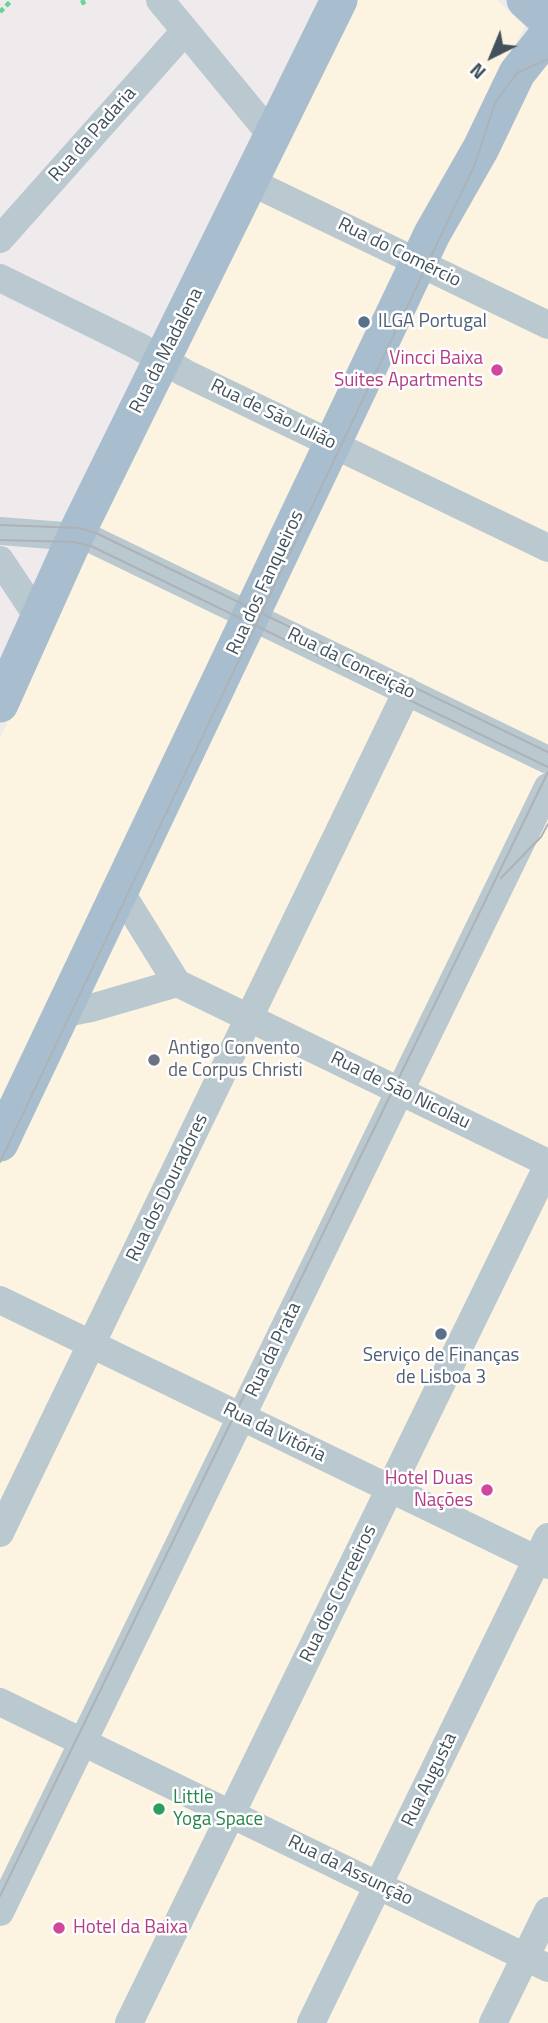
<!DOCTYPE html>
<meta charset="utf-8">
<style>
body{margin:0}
#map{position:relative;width:548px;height:2023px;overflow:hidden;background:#efebec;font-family:"Titillium Web",sans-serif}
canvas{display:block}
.north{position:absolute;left:457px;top:21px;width:70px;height:70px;-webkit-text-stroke:5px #fff;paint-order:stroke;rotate:223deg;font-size:19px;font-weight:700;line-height:28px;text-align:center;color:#42515b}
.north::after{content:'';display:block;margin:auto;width:24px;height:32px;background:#42515b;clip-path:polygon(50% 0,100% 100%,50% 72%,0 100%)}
</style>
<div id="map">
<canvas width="548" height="2023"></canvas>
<div class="north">N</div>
</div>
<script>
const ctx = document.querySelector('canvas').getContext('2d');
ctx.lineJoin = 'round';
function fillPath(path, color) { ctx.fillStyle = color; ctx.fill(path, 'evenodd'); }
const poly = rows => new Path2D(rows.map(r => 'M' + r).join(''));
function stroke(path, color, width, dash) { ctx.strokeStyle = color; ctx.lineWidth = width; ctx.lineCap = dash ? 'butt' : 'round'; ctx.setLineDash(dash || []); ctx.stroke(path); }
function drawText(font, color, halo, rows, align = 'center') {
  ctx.font = font + ' "Titillium Web",sans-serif'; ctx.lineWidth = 5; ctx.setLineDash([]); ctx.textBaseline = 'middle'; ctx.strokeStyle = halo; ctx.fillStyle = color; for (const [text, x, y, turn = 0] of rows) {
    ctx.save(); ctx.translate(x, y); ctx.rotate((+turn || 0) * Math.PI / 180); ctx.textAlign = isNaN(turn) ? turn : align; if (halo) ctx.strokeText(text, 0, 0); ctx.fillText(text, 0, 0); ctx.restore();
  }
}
const commercial = poly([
 [353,0,497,0,525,26,513,49,548,66,548,2023,0,2023,0,738]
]);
const path = poly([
 [82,0,85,6],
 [0,12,12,0]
]);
const minor = poly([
 [160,0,273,137],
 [251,182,548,325],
 [0,239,185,31],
 [0,278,138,346,185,373,548,548],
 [0,531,89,538,548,760],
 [0,560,38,617],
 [177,983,548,1163],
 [61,1014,91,1008,177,983,120,891],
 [0,1300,548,1565],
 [0,1533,407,691],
 [0,1702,548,1968],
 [0,1912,548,787],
 [129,2023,548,1165],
 [311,2023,548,1537],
 [493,2023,548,1911]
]);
const major = poly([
 [525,0,548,21],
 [0,704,79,528,339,0],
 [0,1143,432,234,481,148,517,73,548,34]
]);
const tram = poly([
 [0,525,79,528,96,533,548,752],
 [0,540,73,542,91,546,548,767],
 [501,878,541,837,548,824],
 [0,1162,475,164,495,103,517,73,548,59],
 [0,1896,548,772]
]);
const markers = [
 [364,322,7,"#5c6f8a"],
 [497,370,7,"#d1479c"],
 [154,1060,7,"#6b7280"],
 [441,1334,7,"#5c6f8a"],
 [487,1490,7,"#d1479c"],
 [159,1809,7,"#2e9e5b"],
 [59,1928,7,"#d1479c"]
];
const streetNames = [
 ["Rua da Padaria",93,135,-48],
 ["Rua do Comércio",399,253,26],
 ["Rua da Madalena",167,351,-63],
 ["Rua de São Julião",273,415,26],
 ["Rua dos Fanqueiros",266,583,-65],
 ["Rua da Conceição",351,664,26],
 ["Rua de São Nicolau",400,1091,26],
 ["Rua dos Douradores",168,1188,-64],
 ["Rua da Prata",274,1350,-64],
 ["Rua da Vitória",274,1433,26],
 ["Rua dos Correeiros",339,1594,-64],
 ["Rua Augusta",430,1780,-64],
 ["Rua da Assunção",350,1871,26]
];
const serviceNames = [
 ["ILGA Portugal",378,322],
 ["Serviço de Finanças",441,1356,"center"],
 ["de Lisboa 3",441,1378,"center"]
];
const hotelNames = [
 ["Vincci Baixa",483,359],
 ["Suites Apartments",483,381],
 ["Hotel Duas",473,1479],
 ["Nações",473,1501],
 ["Hotel da Baixa",73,1928,"left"]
];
const worshipNames = [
 ["Antigo Convento",168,1049],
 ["de Corpus Christi",168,1071]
];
const leisureNames = [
 ["Little",173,1798],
 ["Yoga Space",173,1820]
];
fillPath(commercial, '#fdf3e1');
stroke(path, '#69d397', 4.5, [5, 3.5]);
stroke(minor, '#bac8d0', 28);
stroke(major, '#a8bece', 37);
stroke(tram, '#adb2b7', 2);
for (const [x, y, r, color] of markers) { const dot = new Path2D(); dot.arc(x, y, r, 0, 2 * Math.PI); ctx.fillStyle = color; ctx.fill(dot); stroke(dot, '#fff', 2.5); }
drawText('19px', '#42515b', '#fff', streetNames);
drawText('19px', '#4e5e75', '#fff', serviceNames, 'left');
drawText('19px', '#b23c85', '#fff', hotelNames, 'right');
drawText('19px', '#5b616d', '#fff', worshipNames, 'left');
drawText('19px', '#27864d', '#fff', leisureNames, 'left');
</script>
